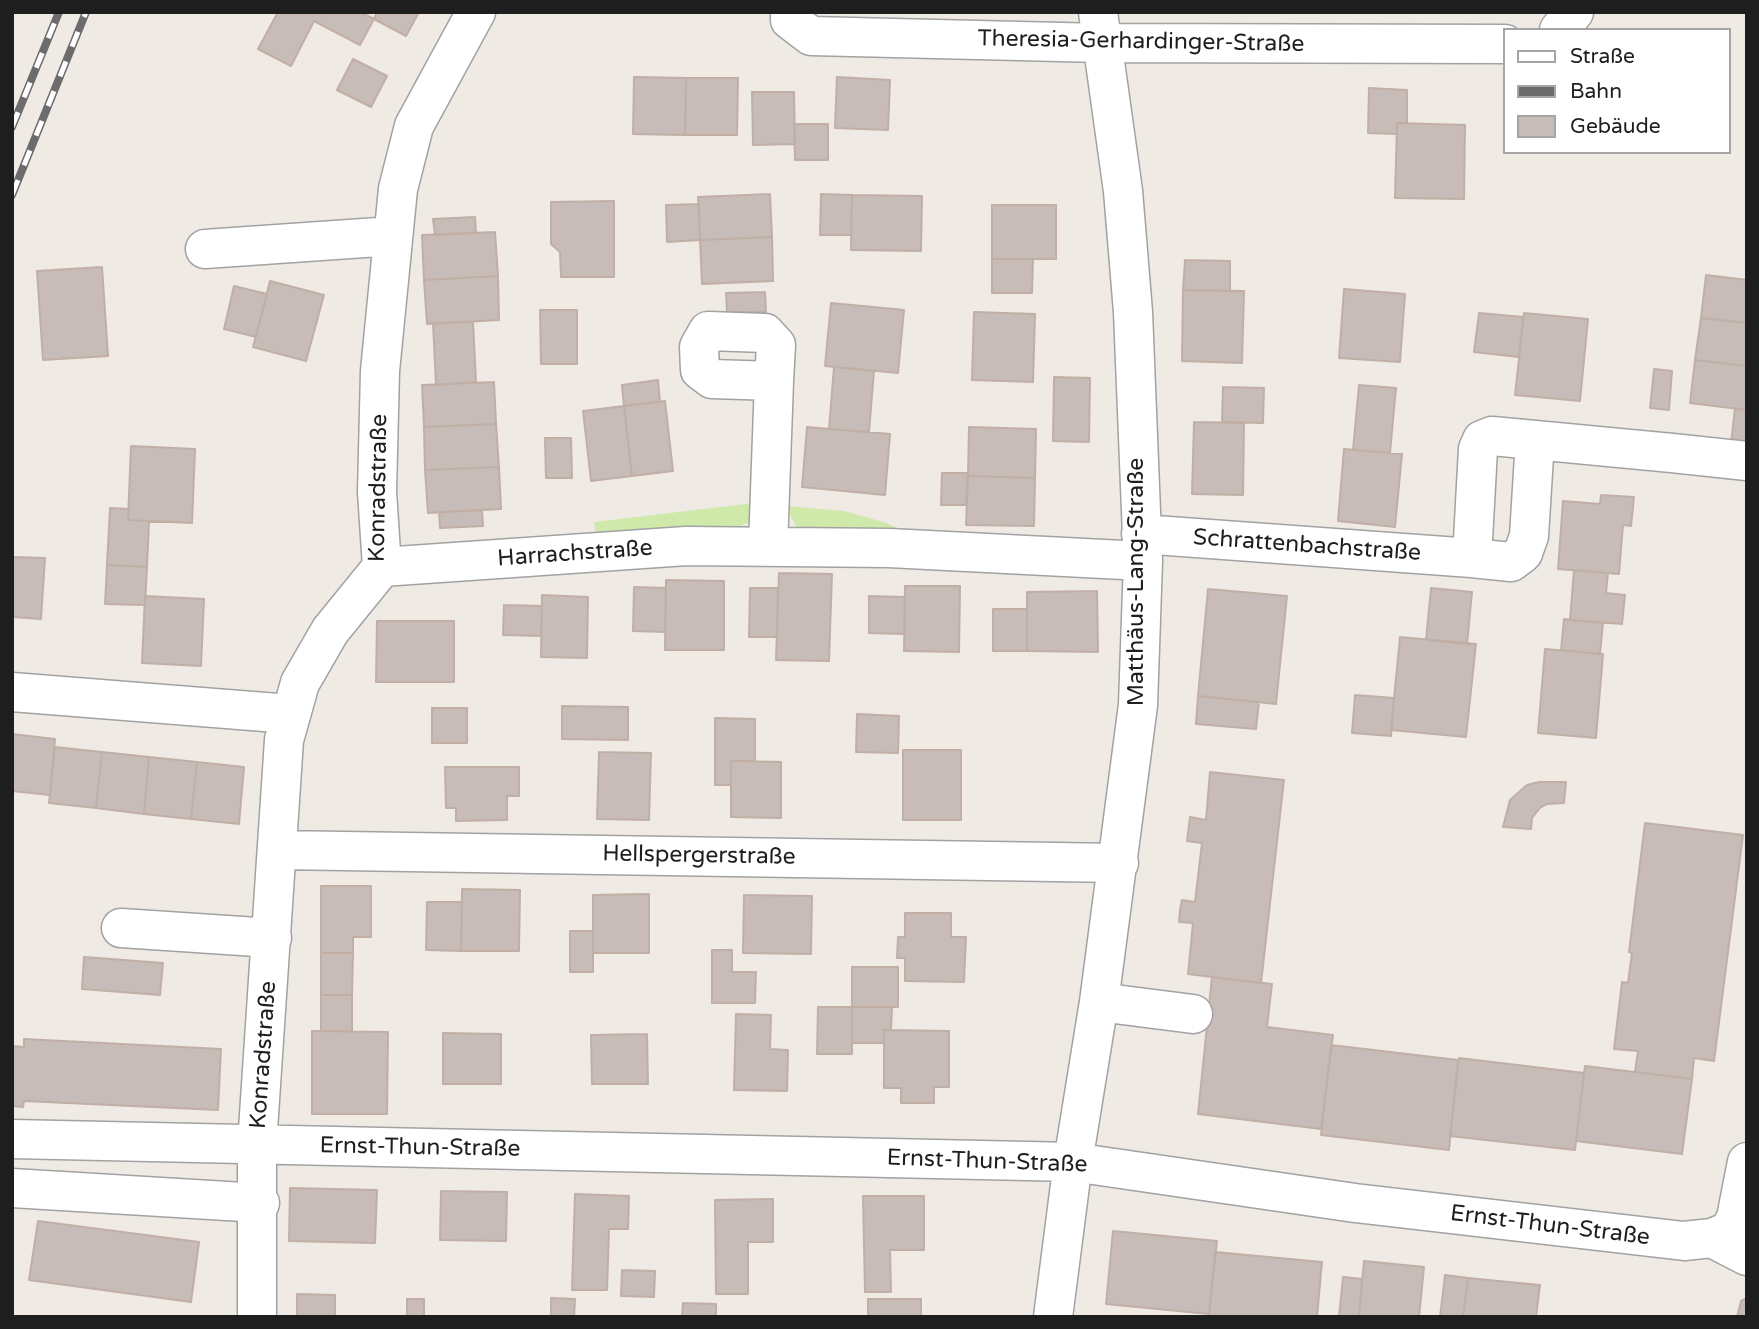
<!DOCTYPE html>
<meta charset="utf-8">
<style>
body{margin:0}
#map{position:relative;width:1759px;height:1329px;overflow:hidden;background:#efeae4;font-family:"Varela Round",sans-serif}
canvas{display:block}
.frame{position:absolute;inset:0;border:14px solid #1e1e1e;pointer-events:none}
.legend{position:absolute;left:1503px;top:28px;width:228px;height:126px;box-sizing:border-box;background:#fff;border:2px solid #a5a5a5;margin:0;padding:9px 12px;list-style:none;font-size:21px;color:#1e1e1e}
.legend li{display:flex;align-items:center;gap:14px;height:35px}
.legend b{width:35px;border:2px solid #a5a5a5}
</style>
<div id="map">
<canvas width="1759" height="1329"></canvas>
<div class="frame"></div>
<ul class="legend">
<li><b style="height:9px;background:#fff"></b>Straße</li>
<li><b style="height:9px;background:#6c6c6c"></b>Bahn</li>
<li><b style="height:19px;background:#c7bcb7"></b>Gebäude</li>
</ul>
</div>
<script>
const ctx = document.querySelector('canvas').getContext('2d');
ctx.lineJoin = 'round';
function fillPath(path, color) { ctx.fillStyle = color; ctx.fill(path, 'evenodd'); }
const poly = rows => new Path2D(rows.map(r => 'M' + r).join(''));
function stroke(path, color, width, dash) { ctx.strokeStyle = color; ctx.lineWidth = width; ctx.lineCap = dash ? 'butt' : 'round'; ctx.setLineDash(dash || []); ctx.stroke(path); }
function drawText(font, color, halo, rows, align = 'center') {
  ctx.font = font + ' "Varela Round",sans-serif'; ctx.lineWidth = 7; ctx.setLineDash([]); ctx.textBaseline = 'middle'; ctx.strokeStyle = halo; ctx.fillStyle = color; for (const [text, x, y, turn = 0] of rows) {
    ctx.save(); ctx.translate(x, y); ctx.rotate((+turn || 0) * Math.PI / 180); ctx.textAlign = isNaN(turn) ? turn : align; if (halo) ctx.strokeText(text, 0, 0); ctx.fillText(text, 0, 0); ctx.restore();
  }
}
const grass = poly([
 [754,503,749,522,737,528,596,534,594,522],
 [785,506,844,511,887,523,919,539,797,528]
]);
const building = poly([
 [278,12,360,12,374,19,360,45,314,21,291,66,258,49,278,12],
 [377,12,419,12,406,36,374,19,377,12],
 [353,59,387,76,371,107,337,90,353,59],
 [634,77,686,78,685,135,633,134,634,77],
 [837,77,890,80,888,130,835,128,837,77],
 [686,78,738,78,737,135,685,135,686,78],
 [1369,88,1407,90,1407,123,1397,123,1397,134,1368,133,1369,88],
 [752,92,794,92,795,144,753,145,752,92],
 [1397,123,1465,125,1464,199,1395,198,1397,123],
 [794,124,828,124,828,160,795,160,794,124],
 [770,194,772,237,700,240,698,197,770,194],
 [821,194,852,195,851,235,820,235,821,194],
 [852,195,922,196,921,251,851,250,852,195],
 [614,201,614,277,561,277,560,252,551,244,551,202,614,201],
 [699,204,700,240,667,242,666,205,699,204],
 [992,205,1056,205,1056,259,992,259,992,205],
 [475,217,476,233,435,235,433,219,475,217],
 [495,232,498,276,424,280,422,235,495,232],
 [772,237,773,281,702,284,700,240,772,237],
 [992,259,1033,259,1032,293,992,293,992,259],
 [1185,260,1230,261,1230,291,1183,290,1185,260],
 [102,267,108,356,43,360,37,271,102,267],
 [1706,275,1747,280,1747,323,1701,318,1706,275],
 [498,276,499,320,427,324,424,280,498,276],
 [270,281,324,295,306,361,253,347,270,281],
 [234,286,267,294,256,337,224,329,234,286],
 [1344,289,1405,294,1400,362,1339,358,1344,289],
 [1183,290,1244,291,1242,363,1182,361,1183,290],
 [765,292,766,312,727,312,726,293,765,292],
 [831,303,904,310,898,373,825,366,831,303],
 [540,310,577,310,577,364,541,364,540,310],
 [974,312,1035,314,1033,382,972,380,974,312],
 [1479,313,1523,317,1519,357,1474,352,1479,313],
 [1524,313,1588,319,1580,401,1515,395,1524,313],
 [1701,318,1747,323,1747,366,1695,360,1701,318],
 [473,322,476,382,436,385,433,323,473,322],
 [1695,360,1747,366,1747,410,1690,403,1695,360],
 [834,367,874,371,869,432,829,429,834,367],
 [1654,369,1672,371,1669,410,1650,408,1654,369],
 [1054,377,1090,378,1089,442,1053,441,1054,377],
 [658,380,660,402,624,406,622,385,658,380],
 [494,382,496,424,424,427,422,385,494,382],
 [1359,385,1396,388,1390,453,1353,450,1359,385],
 [1223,387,1264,388,1263,423,1222,422,1223,387],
 [665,401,673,471,632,476,624,406,665,401],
 [624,406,632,476,591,481,583,411,624,406],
 [1735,408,1747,410,1747,446,1731,444,1735,408],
 [1194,422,1244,423,1243,495,1192,494,1194,422],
 [496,424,499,467,425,470,424,427,496,424],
 [807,427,890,434,885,495,802,487,807,427],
 [969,427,1036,429,1035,478,968,476,969,427],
 [545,438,571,438,572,478,546,478,545,438],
 [131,446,195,449,192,523,128,520,131,446],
 [1344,449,1402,454,1395,527,1338,521,1344,449],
 [499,467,501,509,428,513,425,470,499,467],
 [942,473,968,473,966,505,941,505,942,473],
 [968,476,1035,478,1034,526,966,525,968,476],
 [1601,495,1634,497,1631,526,1623,525,1619,574,1558,569,1563,501,1600,504,1601,495],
 [110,508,129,509,128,520,149,521,147,567,107,565,110,508],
 [482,510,483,526,440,528,439,512,482,510],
 [12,557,45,558,41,619,12,617,12,557],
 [107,565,147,567,145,605,105,604,107,565],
 [1574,570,1608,573,1606,593,1625,595,1622,624,1570,620,1574,570],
 [779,573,832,574,829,661,776,660,779,573],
 [666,580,724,581,724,650,665,650,666,580],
 [905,586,960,586,959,652,904,651,905,586],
 [634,587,666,588,665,632,633,631,634,587],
 [750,588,778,588,777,637,749,637,750,588],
 [1431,588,1472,592,1467,644,1426,640,1431,588],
 [1208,589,1287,596,1276,704,1198,696,1208,589],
 [1097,591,1098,652,1027,651,1027,592,1097,591],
 [542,595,588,597,587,658,541,657,542,595],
 [145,596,204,599,201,666,142,663,145,596],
 [869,596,905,597,905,634,869,633,869,596],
 [504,605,542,606,541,636,503,635,504,605],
 [993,609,1027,609,1027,651,993,651,993,609],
 [1564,619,1603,623,1600,654,1561,650,1564,619],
 [377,621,454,621,454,682,376,682,377,621],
 [1400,637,1476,644,1466,737,1391,730,1400,637],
 [1545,649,1603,654,1596,738,1538,733,1545,649],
 [1355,695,1394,698,1391,736,1352,733,1355,695],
 [1198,696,1259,702,1256,729,1196,724,1198,696],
 [562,706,628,707,628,740,562,739,562,706],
 [432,708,467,708,467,743,432,743,432,708],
 [857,714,899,716,898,753,856,752,857,714],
 [715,718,755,719,755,761,731,761,731,785,715,785,715,718],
 [12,734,55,739,50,795,12,791,12,734],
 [55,747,102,752,96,808,49,803,55,747],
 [903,750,961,750,961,820,903,820,903,750],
 [102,752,149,757,144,814,96,808,102,752],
 [599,752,651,753,649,820,597,819,599,752],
 [149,757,197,762,191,819,144,814,149,757],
 [731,761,781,762,781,818,731,817,731,761],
 [197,762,244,767,239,824,191,819,197,762],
 [445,767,519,767,519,796,507,796,507,820,456,821,456,808,446,808,445,767],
 [1210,772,1284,780,1261,983,1188,974,1193,923,1179,922,1180,910,1182,900,1195,902,1202,843,1187,841,1190,817,1206,820,1210,772],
 [1539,782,1566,782,1564,803,1547,804,1540,808,1532,818,1531,829,1503,827,1510,800,1527,785,1539,782],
 [1645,823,1743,835,1714,1061,1694,1058,1692,1079,1635,1072,1638,1051,1614,1049,1622,982,1628,983,1632,953,1629,952,1645,823],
 [321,886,371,886,371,937,353,937,353,953,321,953,321,886],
 [462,889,520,890,519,951,461,951,462,889],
 [649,894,649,953,593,953,593,895,649,894],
 [744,895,812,896,811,954,743,953,744,895],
 [427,902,462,902,461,951,426,950,427,902],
 [905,913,951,913,951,937,966,937,964,982,905,981,905,958,897,958,898,937,905,937,905,913],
 [570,931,593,931,593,972,570,972,570,931],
 [712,950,732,950,732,972,756,972,755,1003,712,1003,712,950],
 [321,953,353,953,352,995,321,995,321,953],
 [84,957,163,963,160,995,82,989,84,957],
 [852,967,898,967,898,1007,852,1007,852,967],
 [1212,977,1272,984,1267,1027,1333,1035,1321,1129,1198,1114,1212,977],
 [321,995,352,995,352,1031,321,1031,321,995],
 [818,1007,852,1007,852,1054,817,1054,818,1007],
 [852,1007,892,1007,891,1030,884,1030,884,1043,852,1043,852,1007],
 [736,1014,771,1015,770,1049,788,1050,787,1091,734,1090,736,1014],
 [884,1030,949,1031,949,1087,934,1087,934,1103,901,1103,901,1088,884,1088,884,1030],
 [312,1031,388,1032,387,1114,312,1114,312,1031],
 [443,1033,501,1034,501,1084,443,1084,443,1033],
 [647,1034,648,1084,592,1084,591,1035,647,1034],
 [24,1039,221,1049,218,1110,24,1101,23,1107,12,1106,12,1046,24,1047,24,1039],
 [1331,1045,1458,1060,1449,1150,1321,1135,1331,1045],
 [1459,1058,1584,1073,1575,1150,1450,1136,1459,1058],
 [1585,1066,1692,1079,1682,1154,1576,1141,1585,1066],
 [290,1188,377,1190,375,1243,289,1241,290,1188],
 [441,1191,507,1192,506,1241,440,1240,441,1191],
 [575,1194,629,1196,628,1229,609,1229,607,1290,572,1290,575,1194],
 [863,1196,924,1196,924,1250,890,1250,891,1292,865,1292,863,1196],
 [773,1199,773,1242,748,1242,748,1294,716,1294,715,1200,773,1199],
 [38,1221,199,1242,191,1302,29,1280,38,1221],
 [1113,1231,1217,1241,1209,1314,1106,1304,1113,1231],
 [1215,1252,1322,1262,1317,1317,1209,1317,1215,1252],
 [1364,1261,1424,1267,1419,1317,1359,1317,1364,1261],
 [622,1270,655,1271,654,1297,621,1296,622,1270],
 [1445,1275,1468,1278,1463,1317,1440,1317,1445,1275],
 [1343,1277,1362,1279,1359,1317,1339,1317,1343,1277],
 [1468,1278,1540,1285,1536,1317,1463,1317,1468,1278],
 [297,1294,335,1295,335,1317,297,1317,297,1294],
 [551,1298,575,1299,574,1317,551,1317,551,1298],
 [1747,1298,1747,1317,1737,1317,1741,1301,1747,1298],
 [407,1299,424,1299,424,1317,407,1317,407,1299],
 [868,1299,921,1299,921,1317,868,1317,868,1299],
 [683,1303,716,1304,716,1317,682,1317,683,1303]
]);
const minor = poly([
 [790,12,790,20,811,36,1102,43,1505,44],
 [1559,30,1574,12],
 [205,249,393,236],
 [1535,440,1529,536,1523,553,1511,562,1472,558,1478,449,1482,440,1492,436,1535,440,1672,453,1747,461],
 [1141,534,1472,558],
 [768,547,774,381,776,345,765,333,708,331,699,347,700,370,712,379,774,381],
 [382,567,686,546,889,548,1143,561],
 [12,692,290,714],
 [279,850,1119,863],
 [121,928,272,938],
 [1099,1002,1193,1014],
 [12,1139,1073,1162,1355,1203,1684,1241,1712,1238,1729,1231,1736,1218,1747,1162],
 [12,1188,260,1203],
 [1712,1238,1747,1256],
 [257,1317,257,1145,284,740,300,683,330,631,382,567,377,492,380,371,398,189,414,126,476,12],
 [1053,1317,1073,1162,1099,1002,1138,705,1143,561,1133,312,1123,191,1098,12]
]);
const rail = poly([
 [12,127,59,12],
 [12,195,86,12]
]);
const streetNames = [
 ["Theresia-Gerhardinger-Straße",1141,42,1],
 ["Konradstraße",379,488,-89],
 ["Schrattenbachstraße",1307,546,4],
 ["Harrachstraße",575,554,-4],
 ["Matthäus-Lang-Straße",1137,582,-90],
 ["Hellspergerstraße",699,856,1],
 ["Konradstraße",264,1055,-86],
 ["Ernst-Thun-Straße",420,1148,1],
 ["Ernst-Thun-Straße",987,1162,2],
 ["Ernst-Thun-Straße",1550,1226,7]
];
fillPath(grass, '#cfe9aa');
fillPath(building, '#c7bcb7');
stroke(building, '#c1afa6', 2);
stroke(minor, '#a2a2a2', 41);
stroke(minor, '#fff', 38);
stroke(rail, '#6c6c6c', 8);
stroke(rail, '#fff', 5, [16]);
drawText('23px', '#1e1e1e', '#fff', streetNames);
</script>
